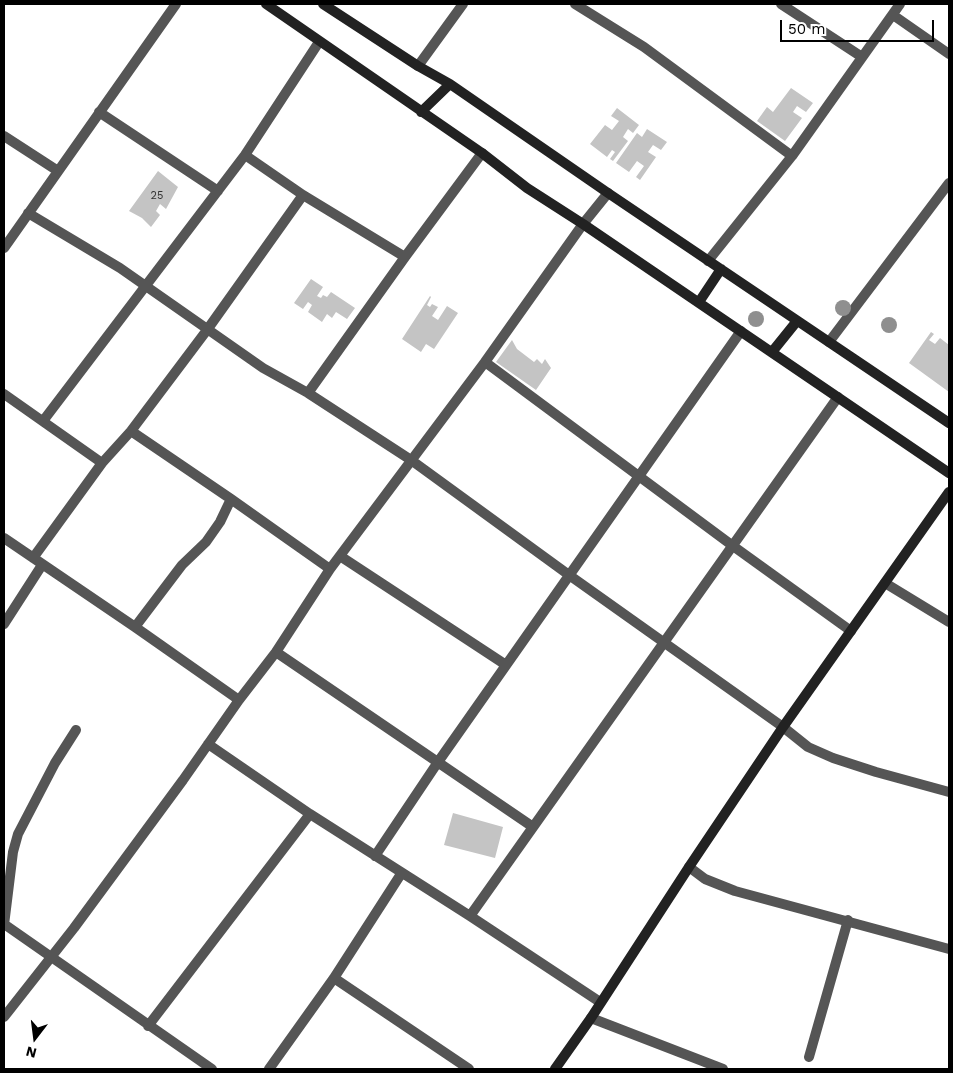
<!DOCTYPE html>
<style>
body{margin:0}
#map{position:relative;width:953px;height:1073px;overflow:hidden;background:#fff;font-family:"Work Sans",sans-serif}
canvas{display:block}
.frame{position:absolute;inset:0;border:5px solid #000;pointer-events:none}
.north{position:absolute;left:10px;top:1013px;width:50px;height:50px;-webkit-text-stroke:4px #fff;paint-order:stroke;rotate:195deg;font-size:14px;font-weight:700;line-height:20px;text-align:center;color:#000}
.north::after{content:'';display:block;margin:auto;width:18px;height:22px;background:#000;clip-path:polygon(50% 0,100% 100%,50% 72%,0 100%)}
.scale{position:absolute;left:780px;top:20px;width:154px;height:22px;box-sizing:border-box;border:2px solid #000;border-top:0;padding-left:6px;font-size:15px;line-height:18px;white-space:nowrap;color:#000;-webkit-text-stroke:4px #fff;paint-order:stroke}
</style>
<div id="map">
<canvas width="953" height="1073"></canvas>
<div class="frame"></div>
<div class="north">N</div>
<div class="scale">50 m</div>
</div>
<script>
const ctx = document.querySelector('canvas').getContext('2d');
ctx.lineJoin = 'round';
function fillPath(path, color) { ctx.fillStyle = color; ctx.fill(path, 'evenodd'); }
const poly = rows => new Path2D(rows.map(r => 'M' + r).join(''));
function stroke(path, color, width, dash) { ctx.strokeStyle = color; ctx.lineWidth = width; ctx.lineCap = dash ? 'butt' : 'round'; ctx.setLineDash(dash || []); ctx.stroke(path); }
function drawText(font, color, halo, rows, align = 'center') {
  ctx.font = font + ' "Work Sans",sans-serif'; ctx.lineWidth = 5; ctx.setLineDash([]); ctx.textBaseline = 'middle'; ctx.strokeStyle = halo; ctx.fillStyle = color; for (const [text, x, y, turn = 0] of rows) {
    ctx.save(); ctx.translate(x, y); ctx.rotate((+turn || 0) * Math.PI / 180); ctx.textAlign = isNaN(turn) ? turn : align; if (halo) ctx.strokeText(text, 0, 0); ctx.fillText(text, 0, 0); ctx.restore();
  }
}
const building = poly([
 [791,88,813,103,806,112,797,106,793,112,802,118,785,141,757,121,767,107,773,112],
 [617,108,639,125,633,133,628,129,623,137,628,141,613,161,610,159,615,152,612,150,607,157,590,144,605,125,612,130,619,121,611,116],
 [647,129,667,142,661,150,653,145,648,152,656,157,640,180,636,177,644,166,637,161,629,172,616,163,637,133,642,137],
 [158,171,178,187,166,209,160,204,156,211,160,215,151,227,142,218,129,211],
 [311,279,323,287,317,296,321,298,323,295,327,297,331,292,355,308,347,319,336,312,332,318,327,314,322,322,308,312,312,305,308,302,303,309,294,303],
 [430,296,431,297,427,305,430,307,432,304,438,307,432,316,438,320,447,306,458,313,434,349,426,344,421,352,402,339],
 [931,332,934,334,929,340,935,344,940,338,949,345,949,392,909,363],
 [512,340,517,349,534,362,537,359,542,364,545,359,551,368,536,390,496,362],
 [453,813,503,827,495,858,444,845]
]);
const street = poly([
 [575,4,644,47,792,156],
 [781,4,862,57],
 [893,15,949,54],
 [418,66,463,4],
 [99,112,218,191],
 [4,136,58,171],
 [245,155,303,195,405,257],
 [28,213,120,268,263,368,308,393,411,460,569,575,783,727,808,747,833,758,876,772,949,792],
 [4,248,176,4],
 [708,261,792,156,900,4],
 [829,342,949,183],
 [485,362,733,546,851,631],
 [308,393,405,257,482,153],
 [4,394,102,463],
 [43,421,245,155,319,42],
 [131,431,231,499,330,569],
 [4,538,135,627,239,700],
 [340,556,506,665],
 [33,558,102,463,131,431,207,330,303,195],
 [885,583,949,622],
 [4,624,42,565],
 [135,627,182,565,206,542,220,522,231,499],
 [276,652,533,827],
 [208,744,310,814,470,916,600,1002],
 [375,856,438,762,741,331],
 [689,867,705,879,735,891,949,949],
 [470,916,838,397],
 [4,924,212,1069],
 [4,925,13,852,18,834,55,763,76,730],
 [334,978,469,1069],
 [4,1017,74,928,183,780,239,700,276,652,330,569,485,362,583,224,608,193],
 [591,1018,723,1069],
 [148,1026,310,814],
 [809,1057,848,920],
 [269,1069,334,978,401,874]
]);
const secondary = poly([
 [266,4,482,153,527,188,583,224,949,473],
 [323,4,418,66,450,84,608,193,949,423],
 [421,112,450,84],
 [699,302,721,269],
 [772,352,797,321],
 [555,1069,591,1018,689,867,783,727,949,492]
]);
const trees = [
 [843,308],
 [756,319],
 [889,325]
];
const numberNames = [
 ["25",157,196]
];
fillPath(building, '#c4c4c4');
stroke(street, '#555', 10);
stroke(secondary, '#222', 10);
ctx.fillStyle = '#8f8f8f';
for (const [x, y] of trees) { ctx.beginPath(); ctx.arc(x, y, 8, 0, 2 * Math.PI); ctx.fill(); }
drawText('11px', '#313131', null, numberNames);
</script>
